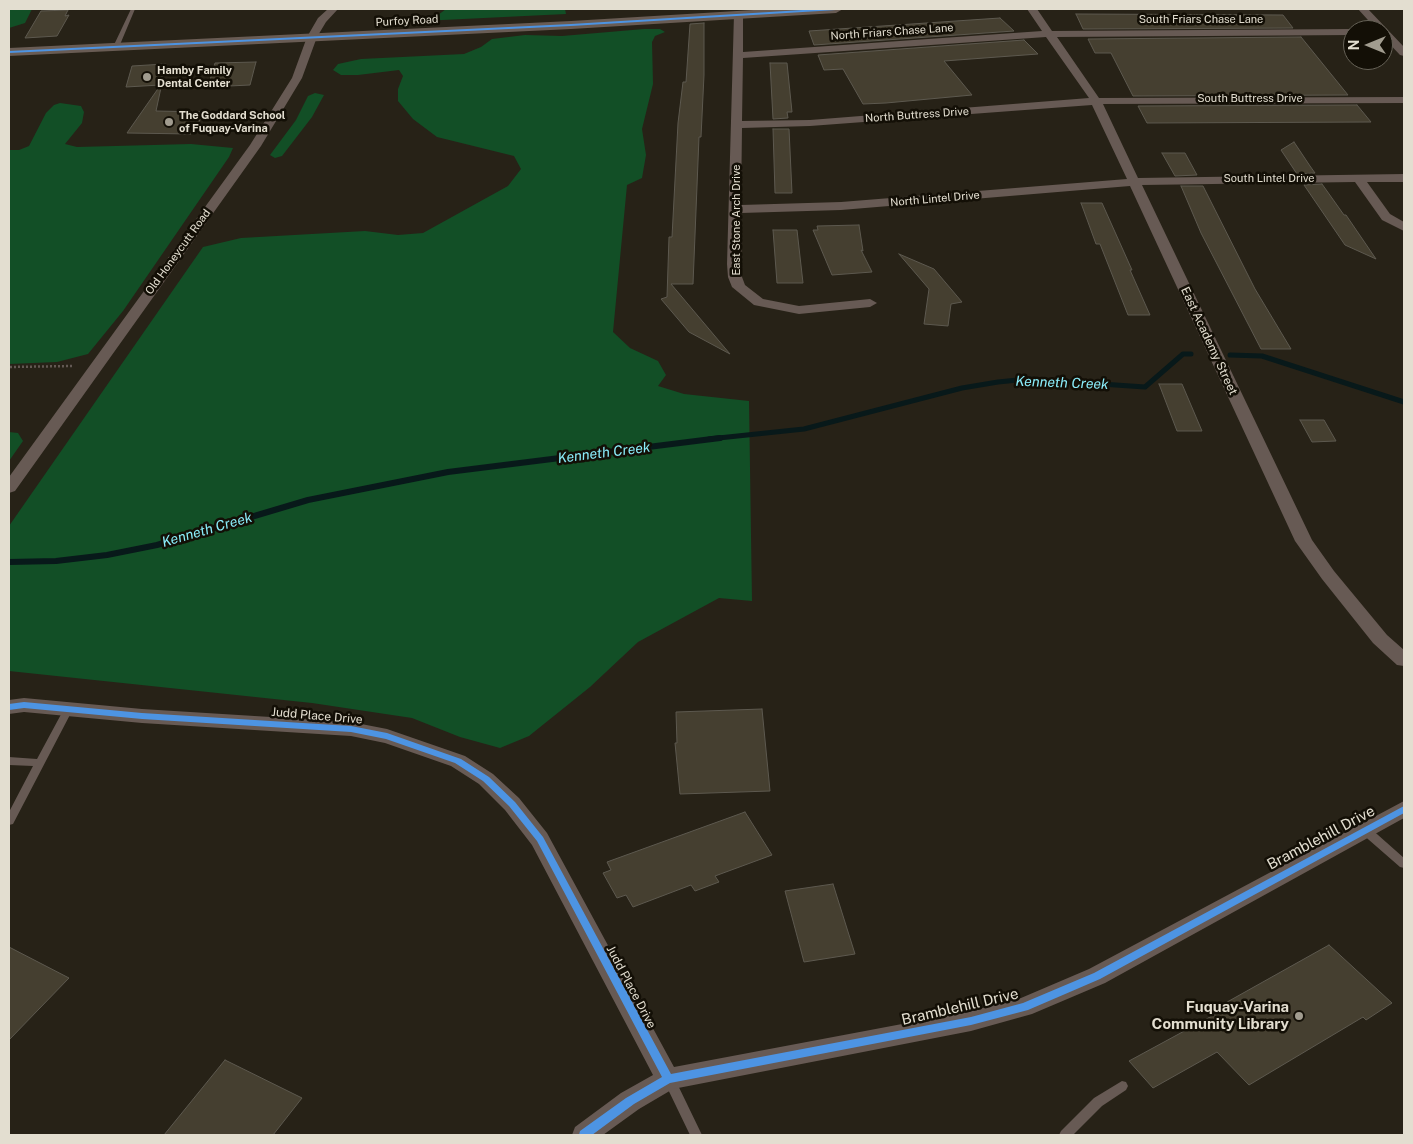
<!DOCTYPE html>
<style>
body{margin:0}
#map{position:relative;width:1413px;height:1144px;overflow:hidden;background:#272217;font-family:"Public Sans",sans-serif}
canvas{display:block}
.frame{position:absolute;inset:0;border:10px solid #e3ded0;pointer-events:none}
.north{position:absolute;left:1343px;top:20px;width:50px;height:50px;box-sizing:border-box;background:#130f06;border:1px solid #666257;border-radius:50%;rotate:270deg;font-size:14px;font-weight:700;line-height:20px;text-align:center;color:#e3ded0}
.north::after{content:'';display:block;margin:auto;width:18px;height:22px;background:#a19c8f;clip-path:polygon(50% 0,100% 100%,50% 72%,0 100%)}
</style>
<div id="map">
<canvas width="1413" height="1144"></canvas>
<div class="frame"></div>
<div class="north">N</div>
</div>
<script>
const ctx = document.querySelector('canvas').getContext('2d');
ctx.lineJoin = 'round';
function fillPath(path, color) { ctx.fillStyle = color; ctx.fill(path, 'evenodd'); }
const poly = rows => new Path2D(rows.map(r => 'M' + r).join(''));
function stroke(path, color, width, dash) { ctx.strokeStyle = color; ctx.lineWidth = width; ctx.lineCap = dash ? 'butt' : 'round'; ctx.setLineDash(dash || []); ctx.stroke(path); }
function drawText(font, color, halo, rows, align = 'center') {
  ctx.font = font + ' "Public Sans",sans-serif'; ctx.lineWidth = 5; ctx.setLineDash([]); ctx.textBaseline = 'middle'; ctx.strokeStyle = halo; ctx.fillStyle = color; for (const [text, x, y, turn = 0] of rows) {
    ctx.save(); ctx.translate(x, y); ctx.rotate((+turn || 0) * Math.PI / 180); ctx.textAlign = isNaN(turn) ? turn : align; if (halo) ctx.strokeText(text, 0, 0); ctx.fillText(text, 0, 0); ctx.restore();
  }
}
const green = poly([
 [9,9,32,9,25,23,9,28],
 [446,9,565,9,566,14,422,21,434,18],
 [644,29,660,29,665,32,655,36,652,42,653,84,642,129,646,155,642,178,627,185,613,332,630,348,658,361,666,375,658,386,684,394,749,401,752,601,719,598,638,642,590,687,529,736,500,748,460,737,412,718,312,703,9,671,9,526,203,247,241,238,365,231,398,235,423,233,508,186,521,169,514,156,437,137,413,119,398,101,398,89,403,76,399,70,358,75,341,75,333,70,338,64,361,59,464,54,481,47,492,39,525,35,562,36],
 [315,93,324,95,312,117,282,156,275,158,270,155,296,120,308,96],
 [60,103,81,106,84,112,82,123,65,144,77,147,191,144,233,148,229,157,123,311,88,354,57,362,9,364,9,150,19,150,29,146,46,113,54,105],
 [9,432,18,433,23,441,9,461]
]);
const streamFar1 = poly([
 [1230,355,1262,356,1404,402],
 [709,439,804,429,962,388,998,382,1028,379,1145,387,1183,354,1191,354]
]);
const stream = poly([
 [9,562,56,561,107,555,157,545,308,500,448,472,720,438]
]);
const building = poly([
 [68,10,65,16,69,15,57,36,25,38,41,11,68,10],
 [1076,14,1283,15,1293,28,1083,29,1076,14],
 [1000,18,1014,31,814,45,809,31,1000,18],
 [704,23,704,75,701,137,699,137,693,284,671,284,730,354,689,332,661,299,667,297,669,237,672,237,678,123,683,82,686,82,690,24,704,23],
 [1301,37,1348,95,1133,96,1111,53,1095,53,1088,39,1301,37],
 [1024,40,1038,54,944,61,972,95,886,103,863,104,843,69,824,70,818,55,1024,40],
 [256,62,250,85,208,87,215,63,256,62],
 [770,63,787,63,792,112,787,112,788,118,773,119,770,63],
 [165,64,160,85,126,87,132,66,165,64],
 [162,83,156,111,205,112,195,128,191,134,127,133,162,83],
 [1357,105,1371,122,1147,123,1138,106,1357,105],
 [773,129,789,129,792,193,775,193,773,129],
 [1294,142,1310,166,1315,173,1297,174,1281,150,1294,142],
 [1162,153,1185,153,1197,175,1175,176,1162,153],
 [1322,184,1344,215,1346,215,1376,259,1345,245,1304,185,1322,184],
 [1181,186,1203,186,1255,289,1291,349,1261,349,1201,233,1181,186],
 [1081,203,1102,203,1132,270,1130,270,1150,315,1128,315,1100,244,1096,244,1081,203],
 [859,225,863,251,861,250,872,272,832,275,813,230,818,230,817,226,859,225],
 [773,230,797,230,803,283,777,283,773,230],
 [899,254,934,269,962,302,951,304,948,326,924,324,929,289,899,254],
 [1159,384,1182,384,1202,431,1177,431,1159,384],
 [1300,420,1324,420,1336,441,1312,442,1300,420],
 [762,709,770,791,680,794,675,743,677,743,676,712,762,709],
 [745,812,772,855,715,876,719,882,695,891,691,885,633,907,626,895,617,898,603,873,611,870,607,862,745,812],
 [833,884,855,954,804,962,785,891,833,884],
 [1329,945,1392,1003,1366,1020,1363,1017,1249,1085,1217,1052,1153,1088,1129,1061,1223,1010,1220,1006,1329,945],
 [9,947,69,978,9,1040,9,947],
 [225,1060,302,1098,273,1135,164,1135,225,1060]
]);
const path = poly([
 [10,367,73,366]
]);
const lane = poly([
 [131,9,135,9,119,47,114,48,113,47,131,9],
 [68,706,71,707,73,709,13,824,9,825,9,812,33,766,9,765,9,757,37,759,65,707,68,706],
 [1365,826,1369,827,1404,858,1404,868,1400,867,1361,833,1360,830,1361,827,1365,826],
 [669,1074,673,1075,702,1135,690,1135,663,1079,665,1075,669,1074],
 [1122,1081,1126,1082,1128,1086,1126,1090,1102,1106,1073,1135,1059,1135,1061,1131,1094,1098,1122,1081]
]);
const street = poly([
 [328,9,338,9,326,22,317,37,302,78,261,146,15,491,9,493,9,477,250,145,292,78,307,37,318,18,328,9],
 [1027,9,1037,9,1052,31,1353,29,1357,30,1353,30,1353,35,1057,37,1099,98,1404,97,1404,103,1103,104,1138,178,1404,174,1404,182,1367,182,1390,214,1404,222,1404,231,1382,220,1355,182,1142,185,1312,540,1334,571,1387,635,1404,650,1404,666,1397,665,1373,643,1322,579,1295,541,1130,186,841,210,741,213,742,277,745,285,763,299,799,306,870,299,877,303,870,307,799,314,754,305,732,287,728,277,727,264,734,14,743,16,743,52,1042,31,1027,9],
 [1046,37,1089,98,810,120,742,121,743,58,1046,37],
 [1092,105,1127,179,841,202,741,205,742,128,810,126,1092,105],
 [1358,9,1368,9,1404,47,1404,56,1400,55,1383,37,1383,30,1377,30,1358,9],
 [24,698,142,709,351,722,387,729,465,756,493,774,519,798,547,833,674,1067,971,1011,1021,998,1089,969,1404,801,1404,818,1105,983,1032,1014,971,1031,673,1089,639,1109,603,1135,572,1135,575,1127,621,1093,653,1075,532,845,505,810,479,784,451,766,385,743,351,736,142,723,24,712,9,714,9,700,24,698]
]);
const secondary = poly([
 [770,9,843,9,836,13,571,29,9,56,9,48,571,21,770,9]
]);
const cycleway = poly([
 [819,9,838,9,836,10,571,26,9,53,9,51,571,24,819,9],
 [24,702,142,713,351,726,387,733,461,759,489,777,515,802,543,837,671,1074,971,1017,1023,1003,1094,973,1404,806,1404,813,1100,979,1028,1010,971,1025,670,1083,634,1104,592,1135,579,1135,580,1131,626,1098,662,1077,537,841,509,806,483,781,455,763,386,739,351,732,142,719,24,708,9,710,9,704,24,702]
]);
const markers = [
 [147,77,5,"#a19c8f"],
 [169,122,5,"#a19c8f"],
 [1299,1016,5,"#a19c8f"]
];
const farStreetnames = [
 ["South Friars Chase Lane",1201,20],
 ["Purfoy Road",407,21,-3],
 ["North Friars Chase Lane",892,32,-4],
 ["South Buttress Drive",1250,99],
 ["North Buttress Drive",917,115,-4],
 ["South Lintel Drive",1269,179],
 ["North Lintel Drive",935,199,-5],
 ["East Stone Arch Drive",737,220,-90],
 ["Old Honeycutt Road",178,252,-54]
];
const farPoinames = [
 ["Hamby Family",157,71],
 ["Dental Center",157,84],
 ["The Goddard School",179,116],
 ["of Fuquay-Varina",179,129]
];
const streetNames = [
 ["East Academy Street",1209,341,65],
 ["Judd Place Drive",317,716,5],
 ["Judd Place Drive",631,987,62]
];
const waterNames = [
 ["Kenneth Creek",1062,383,2],
 ["Kenneth Creek",604,453,-7],
 ["Kenneth Creek",207,530,-16]
];
const nearStreetnames = [
 ["Bramblehill Drive",1321,838,-28],
 ["Bramblehill Drive",960,1007,-13]
];
const nearPoinames = [
 ["Fuquay-Varina",1289,1007],
 ["Community Library",1289,1024]
];
fillPath(green, '#124f26');
stroke(streamFar1, '#08191a', 5);
stroke(stream, '#08191a', 6);
fillPath(building, '#453f30');
stroke(building, '#5d594f', 1);
stroke(path, '#625953', 2.5, [2, 2]);
fillPath(lane, '#675a54');
fillPath(street, '#675a54');
fillPath(secondary, '#695c54');
fillPath(cycleway, '#4d94e3');
for (const [x, y, r, color] of markers) { const dot = new Path2D(); dot.arc(x, y, r, 0, 2 * Math.PI); ctx.fillStyle = color; ctx.fill(dot); stroke(dot, '#130f06', 2); }
drawText('11px', '#e3ded0', '#130f06', farStreetnames);
drawText('bold 11px', '#e3ded0', '#130f06', farPoinames, 'left');
drawText('12px', '#e3ded0', '#130f06', streetNames);
drawText('italic 14px', '#8aedfa', '#130f06', waterNames);
drawText('15px', '#e3ded0', '#130f06', nearStreetnames);
drawText('bold 15px', '#e3ded0', '#130f06', nearPoinames, 'right');
</script>
